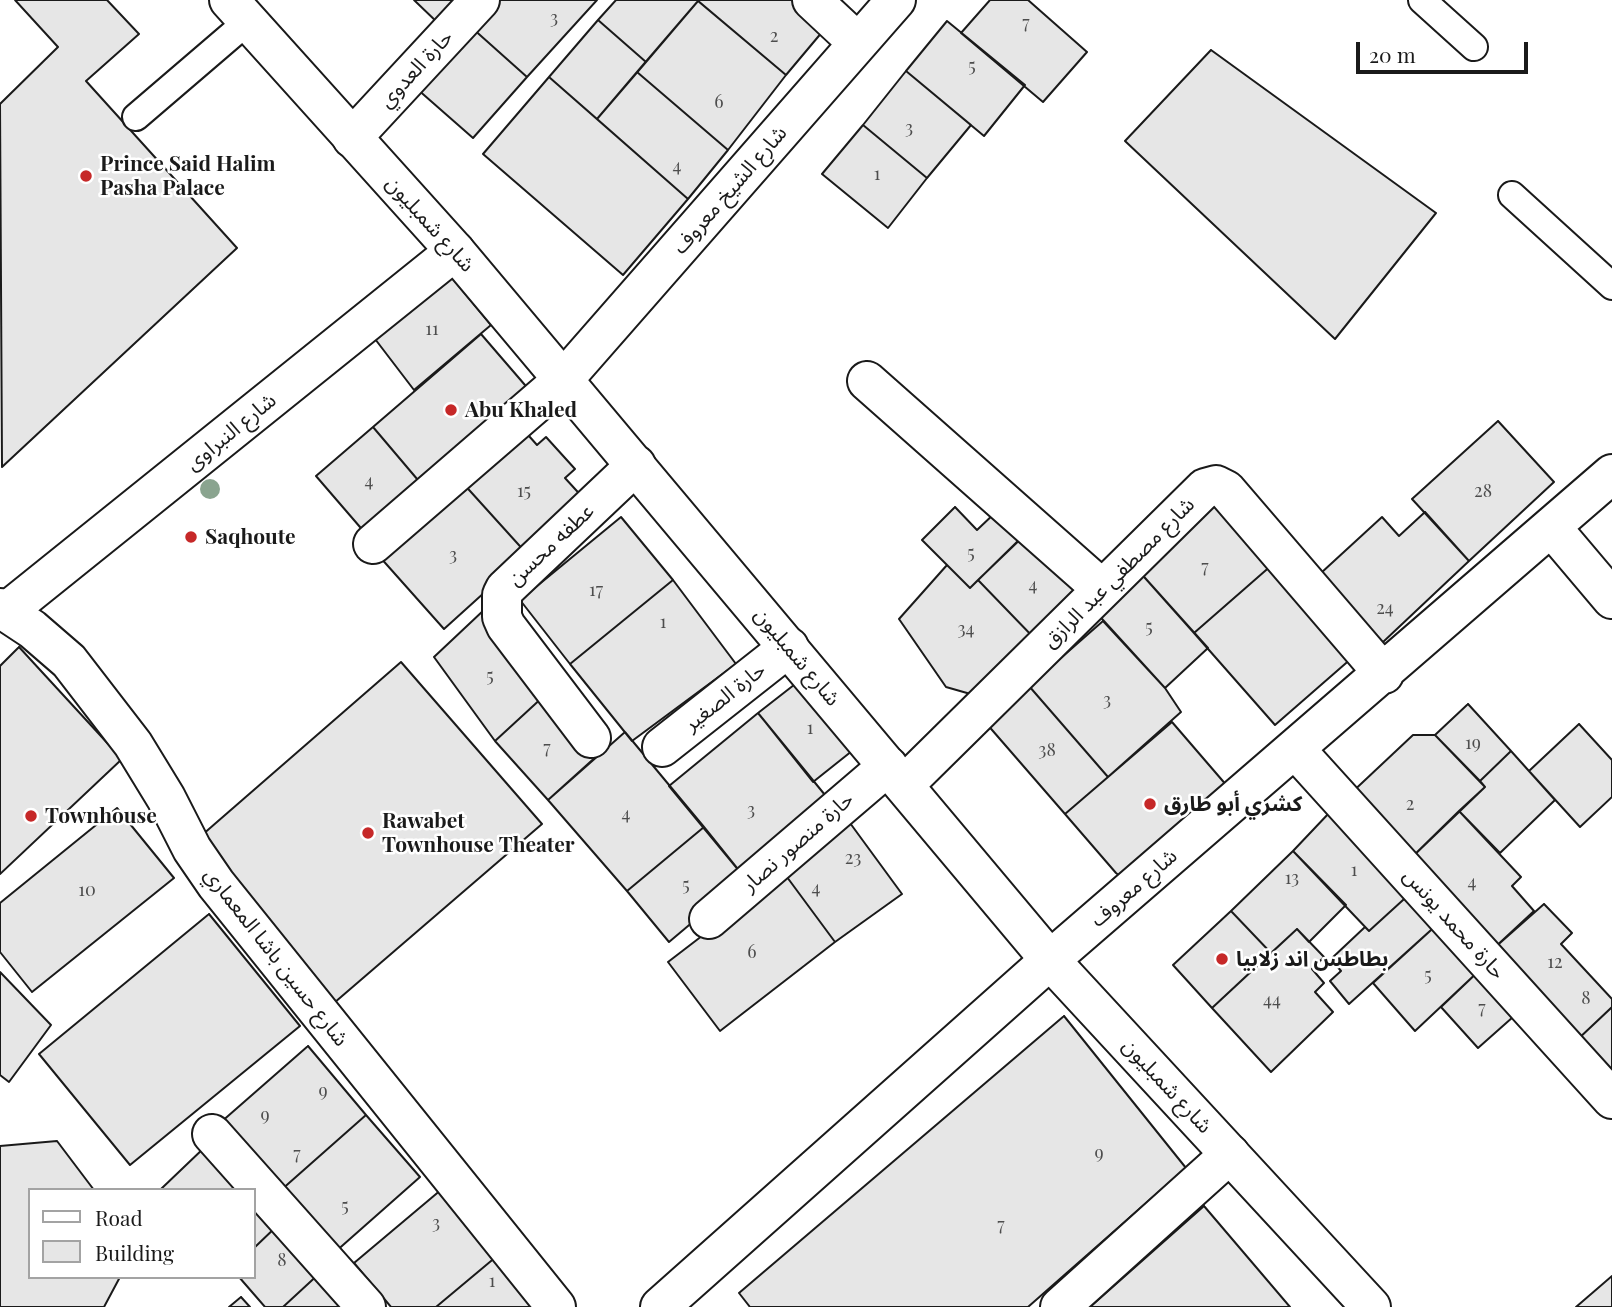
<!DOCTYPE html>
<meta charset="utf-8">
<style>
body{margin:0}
#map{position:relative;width:1612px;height:1307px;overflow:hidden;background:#fff;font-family:"Playfair Display",serif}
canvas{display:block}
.legend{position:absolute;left:28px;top:1188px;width:228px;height:91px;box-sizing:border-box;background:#fff;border:2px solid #a3a3a3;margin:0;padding:9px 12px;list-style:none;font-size:21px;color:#1a1a1a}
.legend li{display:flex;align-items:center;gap:14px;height:35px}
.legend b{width:35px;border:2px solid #a3a3a3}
.scale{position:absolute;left:1356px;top:42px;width:172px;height:32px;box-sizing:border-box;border:4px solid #1a1a1a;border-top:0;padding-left:9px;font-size:21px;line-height:24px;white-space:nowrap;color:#1a1a1a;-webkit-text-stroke:5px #fff;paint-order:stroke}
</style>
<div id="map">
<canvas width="1612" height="1307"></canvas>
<ul class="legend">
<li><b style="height:9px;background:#fff"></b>Road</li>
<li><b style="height:19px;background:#e6e6e6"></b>Building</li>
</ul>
<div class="scale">20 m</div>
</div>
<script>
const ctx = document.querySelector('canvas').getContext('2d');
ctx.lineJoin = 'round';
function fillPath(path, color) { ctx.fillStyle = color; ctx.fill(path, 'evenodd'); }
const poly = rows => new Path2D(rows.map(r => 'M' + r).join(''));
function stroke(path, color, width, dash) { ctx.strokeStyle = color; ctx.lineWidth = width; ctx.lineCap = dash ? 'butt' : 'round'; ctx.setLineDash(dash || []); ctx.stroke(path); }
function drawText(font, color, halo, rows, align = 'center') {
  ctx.font = font + ' "Playfair Display","Noto Sans Arabic",serif'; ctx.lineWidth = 5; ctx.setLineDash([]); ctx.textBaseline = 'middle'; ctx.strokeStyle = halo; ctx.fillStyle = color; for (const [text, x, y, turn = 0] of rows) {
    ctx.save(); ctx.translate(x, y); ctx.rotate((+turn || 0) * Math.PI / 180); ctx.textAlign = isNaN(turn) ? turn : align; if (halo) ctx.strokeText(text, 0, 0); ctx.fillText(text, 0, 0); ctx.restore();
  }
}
const building = poly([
 [15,0,107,0,139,34,86,81,237,248,2,467,0,104,58,47,15,0],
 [414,0,460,0,440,25,414,0],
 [496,0,597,0,527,77,471,27,496,0],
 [616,0,697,0,698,1,646,62,598,20,616,0],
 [697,0,799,0,828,25,786,75,697,0],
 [990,0,1028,0,1087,52,1043,102,961,33,990,0],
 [698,1,786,75,728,150,637,72,698,1],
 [598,20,646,62,597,119,549,77,598,20],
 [947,21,1025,85,984,136,906,71,947,21],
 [471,27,527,77,473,138,416,88,471,27],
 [1211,50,1436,213,1335,339,1125,141,1211,50],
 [906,71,971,125,927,178,863,125,906,71],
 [637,72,728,150,688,199,597,119,637,72],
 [549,77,688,199,623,275,483,154,549,77],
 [863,125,927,178,888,228,822,174,863,125],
 [449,274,491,325,414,390,372,335,449,274],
 [481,334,531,392,423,486,373,427,481,334],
 [1498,421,1554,482,1469,561,1412,499,1498,421],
 [373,427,423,486,366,534,316,476,373,427],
 [521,427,537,445,546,437,575,469,565,478,586,501,527,554,461,481,521,427],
 [461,481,527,554,444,629,379,556,461,481],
 [1211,501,1273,564,1194,633,1137,569,1211,501],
 [955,507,977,530,997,511,1022,537,970,588,922,540,955,507],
 [1425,512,1469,561,1382,643,1321,573,1382,517,1399,536,1425,512],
 [621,517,673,580,570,664,520,600,621,517],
 [1030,530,1087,590,1036,640,978,580,1030,530],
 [1273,564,1353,657,1275,725,1194,633,1273,564],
 [947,565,970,588,978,580,1036,640,981,697,946,687,899,619,947,565],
 [1137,569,1208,648,1165,688,1093,609,1137,569],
 [673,580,736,664,632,741,570,664,673,580],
 [485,609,545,695,495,741,434,657,485,609],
 [1103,621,1165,688,1181,712,1108,777,1029,686,1103,621],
 [19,647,122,759,0,874,0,666,19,647],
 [401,662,542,824,334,1003,194,842,401,662],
 [808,674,862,743,813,782,758,713,808,674],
 [1029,686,1108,777,1065,814,986,723,1029,686],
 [545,695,599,754,548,800,495,741,545,695],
 [1468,704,1511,751,1480,781,1435,735,1468,704],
 [758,713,834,806,745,878,669,786,758,713],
 [1172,722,1234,794,1130,884,1116,873,1065,814,1172,722],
 [1579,724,1612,760,1612,797,1580,827,1529,771,1579,724],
 [625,732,704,827,627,891,548,800,625,732],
 [1413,735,1435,735,1485,787,1408,861,1347,797,1413,735],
 [1511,751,1555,800,1500,853,1459,811,1485,787,1480,781,1511,751],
 [117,808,174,878,32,992,0,952,0,903,117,808],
 [1459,811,1521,877,1512,886,1534,911,1492,950,1408,861,1459,811],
 [1330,812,1414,890,1369,931,1293,851,1330,812],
 [850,823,902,894,835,942,784,873,850,823],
 [704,827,745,878,669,942,627,891,704,827],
 [1293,851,1346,905,1309,942,1297,929,1271,953,1231,911,1293,851],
 [784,873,835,942,720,1031,668,962,784,873],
 [1414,890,1441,921,1349,1004,1330,981,1341,971,1331,959,1365,927,1369,931,1414,890],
 [1544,904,1572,933,1561,944,1612,999,1612,1007,1576,1041,1492,950,1544,904],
 [1231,911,1271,953,1212,1008,1173,965,1231,911],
 [209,914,300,1026,130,1165,39,1054,209,914],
 [1441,921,1483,967,1415,1031,1373,983,1441,921],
 [1297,929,1324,957,1312,969,1324,983,1315,992,1333,1012,1271,1072,1212,1008,1297,929],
 [1483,967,1522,1009,1478,1048,1441,1007,1483,967],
 [0,972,51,1025,9,1082,0,1075,0,972],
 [1612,1007,1612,1080,1576,1041,1612,1007],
 [1064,1016,1186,1168,1028,1307,750,1307,739,1293,1064,1016],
 [308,1046,366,1115,280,1191,220,1123,308,1046],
 [366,1115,420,1177,334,1253,280,1191,366,1115],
 [57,1141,94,1190,30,1190,30,1277,120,1277,104,1307,0,1307,0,1146,57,1141],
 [206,1146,239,1182,231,1190,161,1189,206,1146],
 [442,1189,497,1256,436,1307,391,1307,354,1263,442,1189],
 [254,1197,279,1224,254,1248,254,1197],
 [1204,1206,1290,1307,1090,1307,1204,1206],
 [279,1224,322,1271,283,1307,265,1307,239,1277,254,1277,254,1248,279,1224],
 [497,1256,540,1307,436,1307,497,1256],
 [322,1271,353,1307,283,1307,322,1271],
 [1612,1276,1612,1307,1576,1307,1612,1276],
 [241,1297,250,1307,229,1307,241,1297]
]);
const lane = poly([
 [1422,0,1474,47],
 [136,117,248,21],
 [1512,195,1612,286]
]);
const street = poly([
 [812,0,858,43],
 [352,138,480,0],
 [867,381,1102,589],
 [1552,528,1612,599],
 [373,544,564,379,896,0],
 [0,608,32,629,69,661,133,744,166,798,192,849,216,884,556,1307],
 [6,612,455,251],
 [591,738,506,626,502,617,502,595,505,589,636,465],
 [662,747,789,647],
 [1295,749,1612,1099],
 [904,785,1205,488,1216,485,1226,490,1384,674],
 [709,919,888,766],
 [212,1134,366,1307],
 [660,1307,1050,960,1612,474],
 [1060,1307,1230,1154]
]);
const secondary = poly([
 [229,0,455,251,1050,960,1371,1307]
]);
const trees = [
 [210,489]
];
const markers = [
 [86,176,7,"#c62828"],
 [451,410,7,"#c62828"],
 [191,537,7,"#c62828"],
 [1150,804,7,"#c62828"],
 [31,816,7,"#c62828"],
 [368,833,7,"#c62828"],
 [1222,959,7,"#c62828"]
];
const numberNames = [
 ["3",554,18],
 ["7",1026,23],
 ["2",774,36],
 ["5",972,66],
 ["6",719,102],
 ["3",909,128],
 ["4",677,166],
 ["1",877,174],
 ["11",432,329],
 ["4",369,481],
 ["15",524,491],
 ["28",1483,491],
 ["5",971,553],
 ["3",453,555],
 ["7",1205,567],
 ["4",1033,585],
 ["17",596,590],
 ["24",1385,608],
 ["1",663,622],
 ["5",1149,627],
 ["34",966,629],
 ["5",490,676],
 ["3",1107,700],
 ["1",810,728],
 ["19",1473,743],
 ["7",547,748],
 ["38",1047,750],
 ["2",1410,804],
 ["3",751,810],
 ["4",626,814],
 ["23",853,858],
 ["1",1354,870],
 ["13",1292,878],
 ["4",1472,882],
 ["5",686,885],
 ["4",816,888],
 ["10",87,890],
 ["6",752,952],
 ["12",1555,962],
 ["5",1428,975],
 ["8",1586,998],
 ["44",1272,1000],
 ["7",1482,1008],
 ["9",323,1091],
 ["9",265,1115],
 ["9",1099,1153],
 ["7",297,1154],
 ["5",345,1206],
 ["3",436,1223],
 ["7",1001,1225],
 ["8",282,1260],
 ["1",492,1281]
];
const streetNames = [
 ["حارة العدوي",416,69,-47],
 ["شارع الشيخ معروف",730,190,-49],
 ["شارع شمبليون",430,224,48],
 ["شارع النبراوى",231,432,-39],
 ["عطفه محسن",551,545,-43],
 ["شارع مصطفي عبد الرازق",1119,573,-45],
 ["شارع شمبليون",797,657,50],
 ["حارة الصغير",725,697,-38],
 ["حارة منصور نصار",798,842,-41],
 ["شارع معروف",1134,888,-41],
 ["حارة محمد يونس",1454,924,48],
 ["شارع حسين باشا المعماري",276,957,52],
 ["شارع شمبليون",1167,1086,47]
];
const poiNames = [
 ["Prince Said Halim",100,164],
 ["Pasha Palace",100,188],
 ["Abu Khaled",465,410],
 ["Saqhoute",205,537],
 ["كشري أبو طارق",1164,804],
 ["Townhouse",45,816],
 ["Rawabet",382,821],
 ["Townhouse Theater",382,845],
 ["بطاطس اند زلابيا",1236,959]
];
fillPath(building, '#e6e6e6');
stroke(building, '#1a1a1a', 2);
stroke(lane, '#1a1a1a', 30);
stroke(street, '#1a1a1a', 42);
stroke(secondary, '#1a1a1a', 42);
stroke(lane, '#fff', 26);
stroke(street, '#fff', 38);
stroke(secondary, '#fff', 38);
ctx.fillStyle = '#8aa48f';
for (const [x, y] of trees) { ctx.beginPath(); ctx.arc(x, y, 10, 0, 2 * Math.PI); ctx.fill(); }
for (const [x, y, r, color] of markers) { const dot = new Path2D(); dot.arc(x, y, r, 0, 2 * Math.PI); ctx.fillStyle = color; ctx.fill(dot); stroke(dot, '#fff', 2.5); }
drawText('18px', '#4d4d4d', null, numberNames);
drawText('21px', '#1a1a1a', '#fff', streetNames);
drawText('bold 21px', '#1a1a1a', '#fff', poiNames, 'left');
</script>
